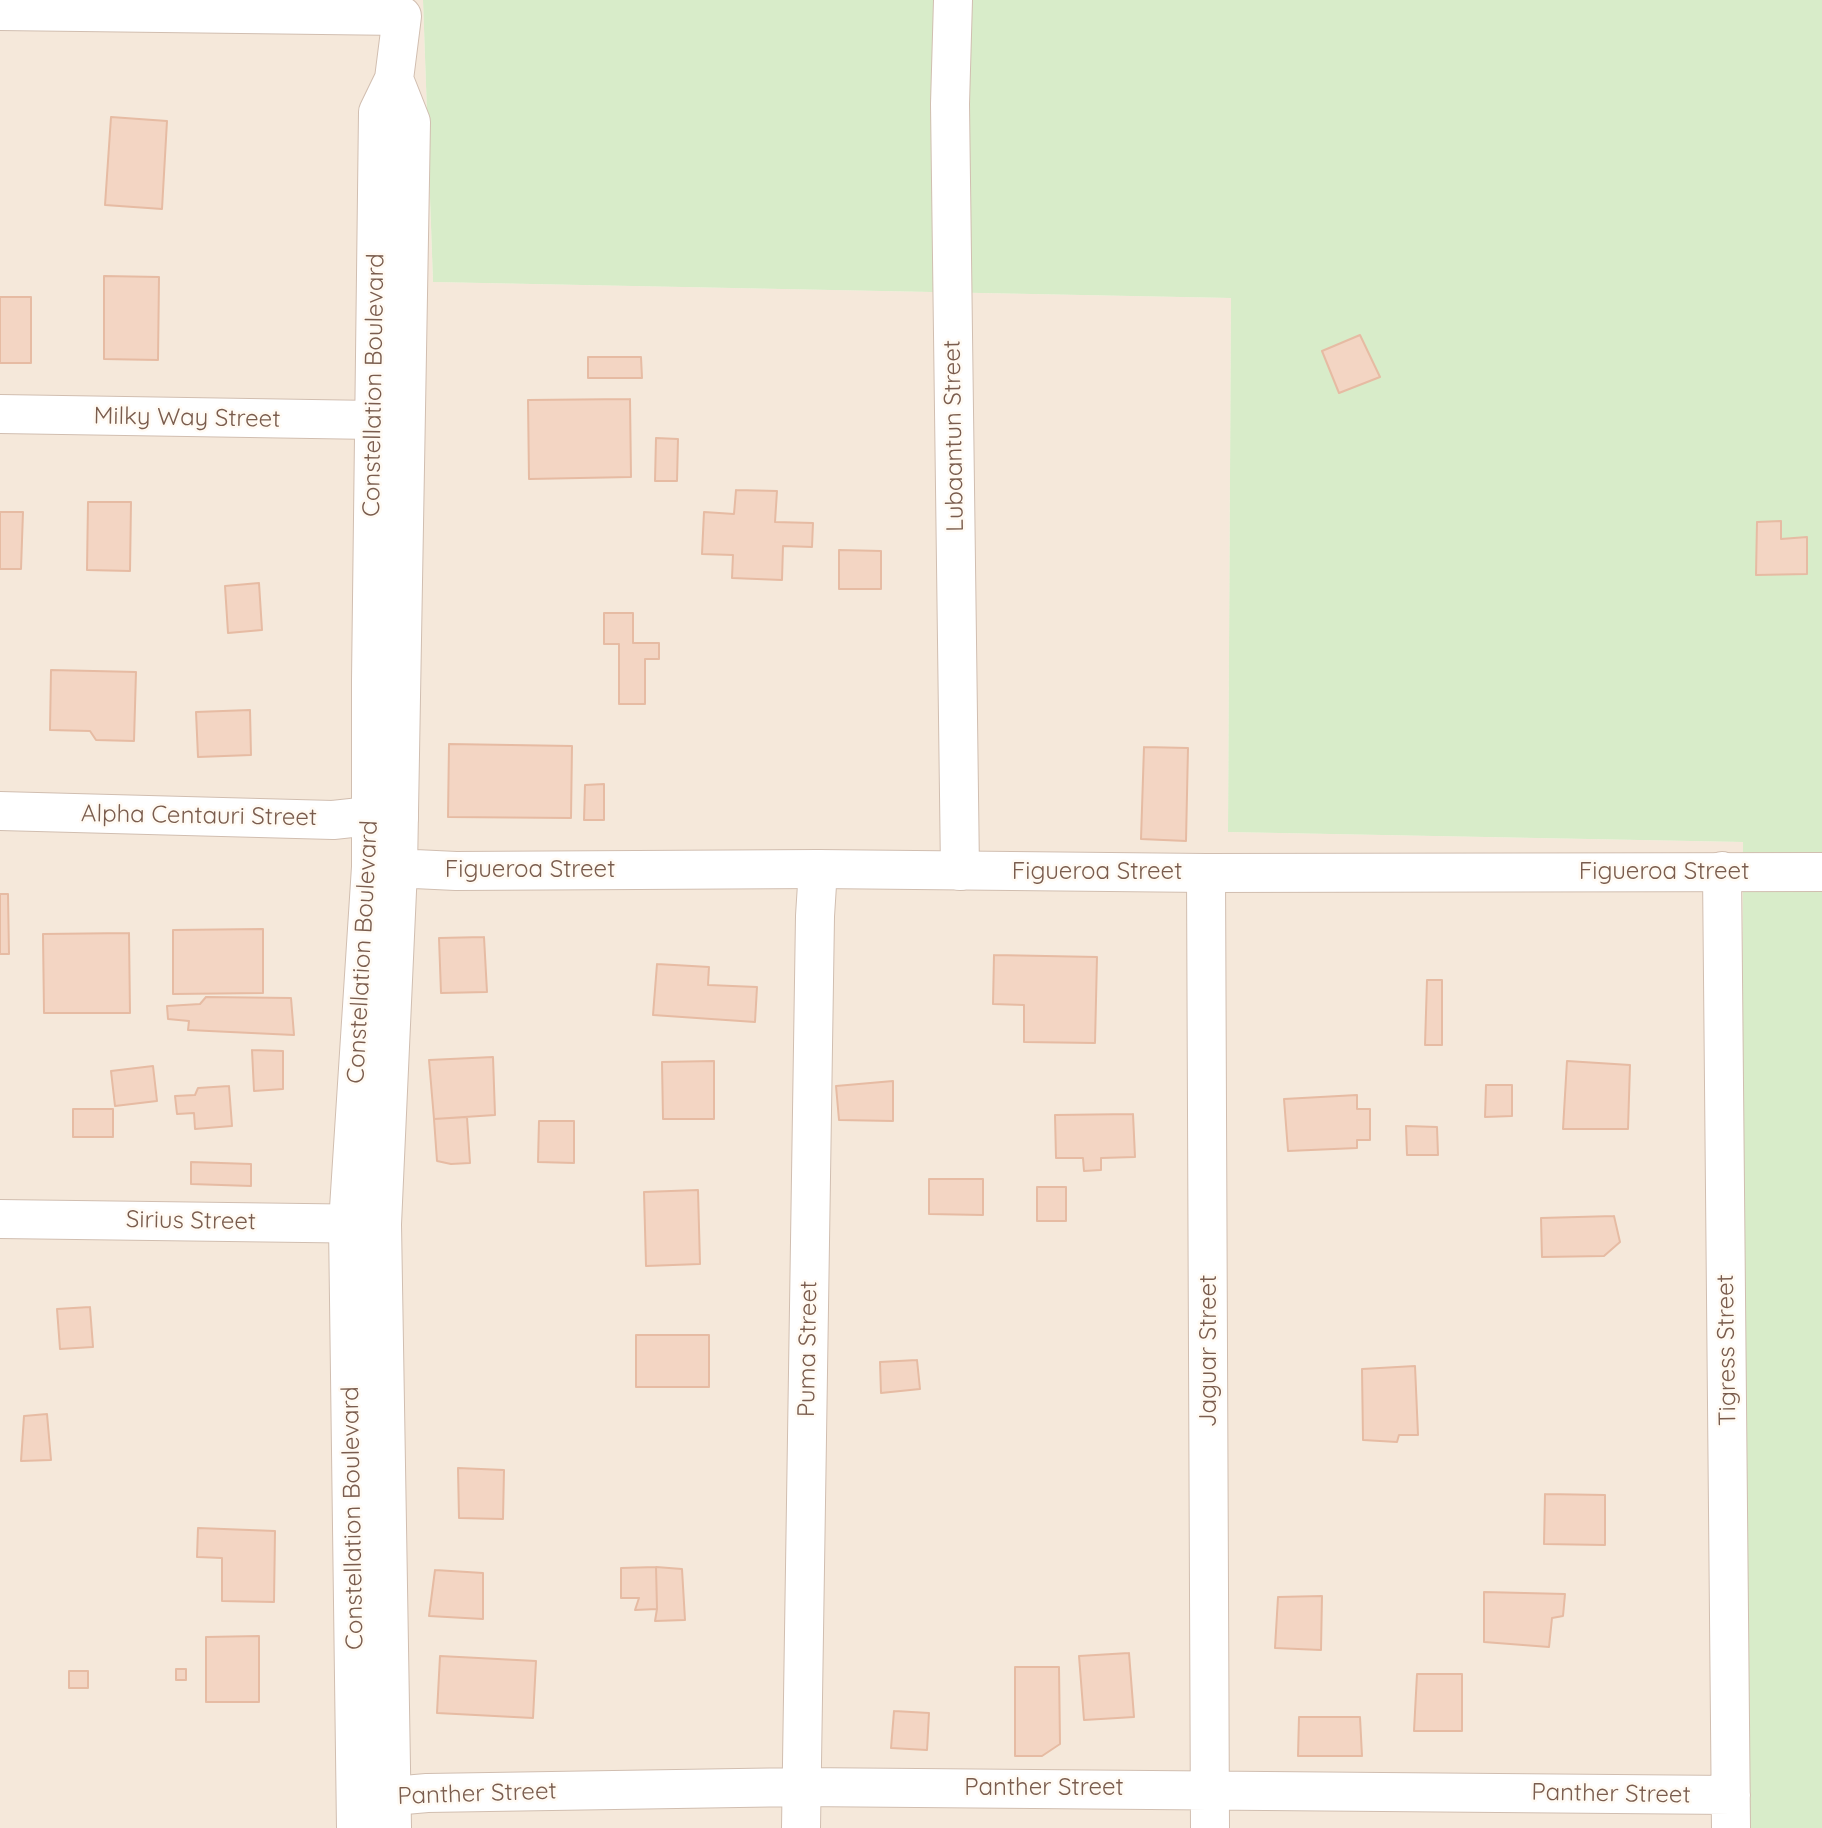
<!DOCTYPE html>
<style>
body{margin:0}
canvas{display:block;background:#fdf6ec}
</style>
<canvas width="1822" height="1828"></canvas>
<script>
const ctx = document.querySelector('canvas').getContext('2d');
ctx.lineJoin = 'round';
function fillPath(path, color) { ctx.fillStyle = color; ctx.fill(path, 'evenodd'); }
const poly = rows => new Path2D(rows.map(r => 'M' + r).join(''));
function stroke(path, color, width, dash) { ctx.strokeStyle = color; ctx.lineWidth = width; ctx.lineCap = dash ? 'butt' : 'round'; ctx.setLineDash(dash || []); ctx.stroke(path); }
function drawText(font, color, halo, rows, align = 'center') {
  ctx.font = font + ' Quicksand,sans-serif'; ctx.lineWidth = 5; ctx.setLineDash([]); ctx.textBaseline = 'middle'; ctx.strokeStyle = halo; ctx.fillStyle = color; for (const [text, x, y, turn = 0] of rows) {
    ctx.save(); ctx.translate(x, y); ctx.rotate((+turn || 0) * Math.PI / 180); ctx.textAlign = isNaN(turn) ? turn : align; if (halo) ctx.strokeText(text, 0, 0); ctx.fillText(text, 0, 0); ctx.restore();
  }
}
const residential = poly([
 [0,0,423,0,433,282,1231,298,1228,832,1743,842,1739,1828,0,1828]
]);
const green = poly([
 [423,0,1822,0,1822,1828,1739,1828,1743,842,1228,832,1231,298,433,282]
]);
const building = poly([
 [111,117,167,121,162,209,105,205,111,117],
 [104,276,159,277,158,360,104,359,104,276],
 [0,297,31,297,31,363,0,363,0,297],
 [1360,335,1380,377,1339,393,1322,351,1360,335],
 [588,357,641,357,642,378,588,378,588,357],
 [630,399,631,477,529,479,528,400,630,399],
 [656,438,678,439,677,481,655,481,656,438],
 [736,490,777,491,775,522,813,523,812,547,783,546,782,580,732,578,733,555,702,554,704,512,734,514,736,490],
 [88,502,131,502,130,571,87,570,88,502],
 [0,512,23,512,21,569,0,569,0,512],
 [1781,521,1781,539,1807,537,1807,574,1756,575,1757,522,1781,521],
 [839,550,881,551,881,589,839,589,839,550],
 [259,583,262,630,228,633,225,586,259,583],
 [604,613,633,613,633,643,659,643,659,659,645,659,645,704,619,704,619,644,604,644,604,613],
 [51,670,136,672,134,741,96,740,90,731,50,730,51,670],
 [250,710,251,755,198,757,196,712,250,710],
 [449,744,572,746,571,818,448,817,449,744],
 [1144,747,1188,748,1186,841,1141,839,1144,747],
 [604,784,604,820,584,820,585,785,604,784],
 [0,894,8,894,9,954,0,954,0,894],
 [263,929,263,993,173,994,173,930,263,929],
 [129,933,130,1013,44,1013,43,934,129,933],
 [484,937,487,992,441,993,439,938,484,937],
 [994,955,1097,957,1095,1043,1024,1042,1024,1005,993,1004,994,955],
 [657,964,709,967,708,985,757,987,755,1022,653,1015,657,964],
 [1427,980,1442,980,1442,1045,1425,1045,1427,980],
 [206,997,291,998,294,1035,188,1030,189,1021,168,1019,167,1006,200,1004,206,997],
 [252,1050,283,1051,283,1089,254,1091,252,1050],
 [493,1057,495,1115,434,1119,429,1060,493,1057],
 [714,1061,714,1119,663,1119,662,1062,714,1061],
 [1567,1061,1630,1065,1628,1129,1563,1129,1567,1061],
 [153,1066,157,1101,115,1106,111,1071,153,1066],
 [893,1081,893,1121,839,1120,836,1086,893,1081],
 [1486,1085,1512,1085,1512,1116,1485,1117,1486,1085],
 [229,1086,232,1126,195,1129,194,1113,177,1114,175,1096,195,1095,198,1088,229,1086],
 [1357,1095,1357,1109,1370,1109,1370,1140,1357,1140,1357,1148,1288,1151,1284,1099,1357,1095],
 [73,1109,113,1109,113,1137,73,1137,73,1109],
 [1133,1114,1135,1157,1101,1158,1101,1170,1084,1171,1083,1158,1056,1158,1055,1115,1133,1114],
 [467,1117,470,1163,451,1164,437,1161,434,1119,467,1117],
 [539,1121,574,1121,574,1163,538,1162,539,1121],
 [1406,1126,1437,1127,1438,1155,1407,1155,1406,1126],
 [191,1162,251,1164,251,1186,191,1184,191,1162],
 [929,1179,983,1179,983,1215,929,1214,929,1179],
 [1037,1187,1066,1187,1066,1221,1037,1221,1037,1187],
 [698,1190,700,1264,646,1266,644,1192,698,1190],
 [1614,1216,1620,1242,1604,1256,1542,1257,1541,1218,1614,1216],
 [90,1307,93,1347,60,1349,57,1309,90,1307],
 [636,1335,709,1335,709,1387,636,1387,636,1335],
 [917,1360,920,1389,881,1393,880,1362,917,1360],
 [1415,1366,1418,1435,1399,1435,1397,1442,1363,1440,1362,1369,1415,1366],
 [47,1414,51,1460,21,1461,24,1416,47,1414],
 [458,1468,504,1470,503,1519,459,1518,458,1468],
 [1545,1494,1605,1495,1605,1545,1544,1544,1545,1494],
 [198,1528,275,1531,274,1602,222,1601,222,1558,197,1557,198,1528],
 [656,1567,682,1569,685,1620,655,1621,657,1609,656,1567],
 [656,1567,657,1609,635,1610,639,1598,621,1598,621,1568,656,1567],
 [435,1570,483,1573,483,1619,429,1616,435,1570],
 [1484,1592,1565,1594,1563,1616,1552,1618,1549,1647,1484,1642,1484,1592],
 [1322,1596,1321,1650,1275,1648,1278,1597,1322,1596],
 [259,1636,259,1702,206,1702,206,1637,259,1636],
 [1129,1653,1134,1717,1084,1720,1079,1656,1129,1653],
 [440,1656,536,1661,533,1718,437,1713,440,1656],
 [1015,1667,1059,1667,1060,1744,1042,1756,1015,1756,1015,1667],
 [176,1669,186,1669,186,1680,176,1680,176,1669],
 [69,1671,88,1671,88,1688,69,1688,69,1671],
 [1417,1674,1462,1674,1462,1731,1414,1731,1417,1674],
 [894,1711,929,1713,927,1750,891,1748,894,1711],
 [1299,1717,1360,1717,1362,1756,1298,1756,1299,1717]
]);
const minor = poly([
 [953,0,950,104,960,871],
 [0,414,374,420],
 [0,811,333,820,370,816,399,817],
 [1722,871,1731,1828],
 [1206,873,1210,1828],
 [0,1219,380,1224],
 [359,1799,427,1793,801,1787,1731,1795],
 [801,1828,815,916,818,869]
]);
const tertiary = poly([
 [0,11,402,16,394,79,378,112,371,680,371,867,348,1224,356,1828],
 [373,867,456,871,818,869,1206,873,1822,872],
 [392,1828,382,1224,398,869,411,122,394,79]
]);
const streetNames = [
 ["Constellation Boulevard",374,385,-89],
 ["Milky Way Street",187,418,1],
 ["Lubaantun Street",954,436,-91],
 ["Alpha Centauri Street",199,816,1],
 ["Figueroa Street",530,870],
 ["Figueroa Street",1097,872],
 ["Figueroa Street",1664,872],
 ["Constellation Boulevard",363,952,-87],
 ["Sirius Street",191,1221,1],
 ["Puma Street",808,1349,-89],
 ["Tigress Street",1727,1350,-91],
 ["Jaguar Street",1209,1351,-90],
 ["Constellation Boulevard",353,1518,-91],
 ["Panther Street",1044,1788],
 ["Panther Street",477,1794,-2],
 ["Panther Street",1611,1794,1]
];
fillPath(residential, '#f5e8da');
fillPath(green, '#d8ecc9');
fillPath(building, '#f3d5c3');
stroke(building, '#e6bba3', 2);
stroke(minor, '#d1beb0', 40);
stroke(tertiary, '#d1beb0', 40);
stroke(minor, '#fff', 38);
stroke(tertiary, '#fff', 38);
drawText('24px', '#7a5c4d', '#fffaf3', streetNames);
</script>
